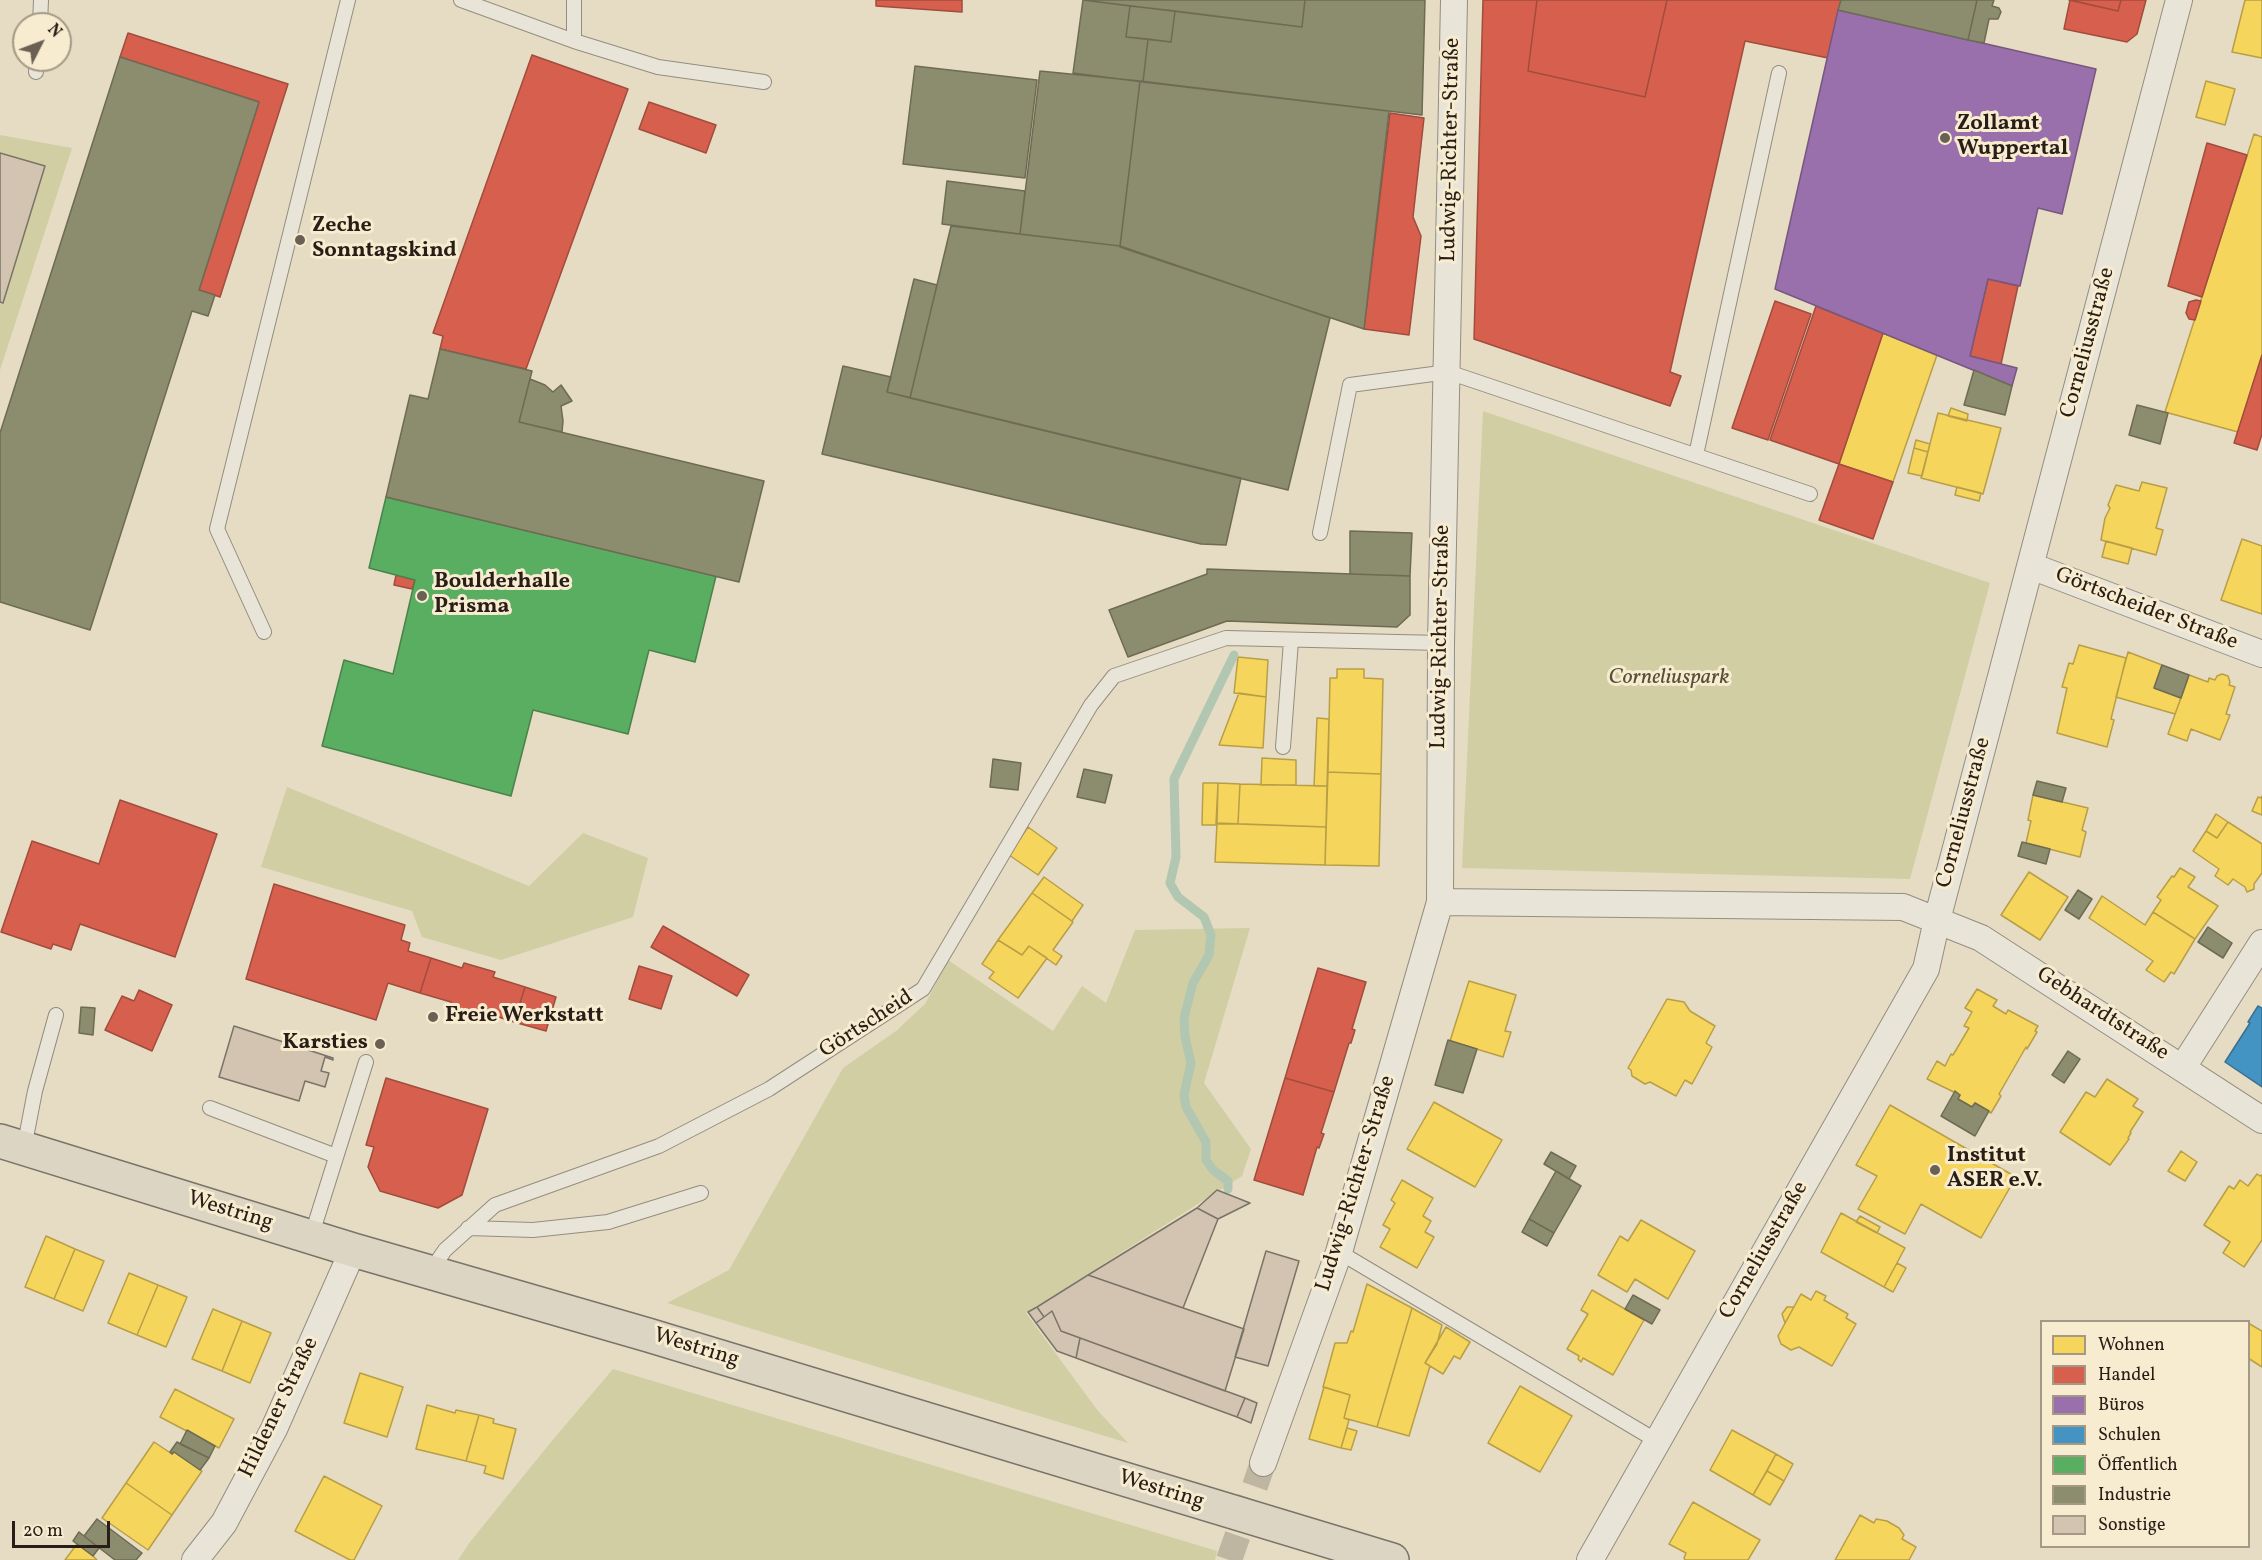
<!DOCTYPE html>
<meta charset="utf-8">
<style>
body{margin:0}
#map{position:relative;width:2262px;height:1560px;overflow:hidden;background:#e5dcc3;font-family:Vollkorn,serif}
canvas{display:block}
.legend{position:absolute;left:2040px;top:1320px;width:210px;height:228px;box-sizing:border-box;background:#f7eccf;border:2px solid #a49985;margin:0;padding:8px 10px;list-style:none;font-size:18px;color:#281d17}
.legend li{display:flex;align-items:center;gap:12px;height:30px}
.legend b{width:30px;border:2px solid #a49985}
.north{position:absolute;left:12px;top:12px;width:60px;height:60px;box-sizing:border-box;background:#f7eccf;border:2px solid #a49985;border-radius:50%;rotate:48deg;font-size:16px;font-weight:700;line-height:24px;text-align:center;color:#281d17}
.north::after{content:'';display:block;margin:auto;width:21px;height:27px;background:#6a6053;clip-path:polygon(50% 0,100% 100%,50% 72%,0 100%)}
.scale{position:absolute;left:12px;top:1521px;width:98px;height:27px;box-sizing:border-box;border:3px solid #281d17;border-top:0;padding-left:8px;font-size:18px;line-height:21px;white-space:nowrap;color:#281d17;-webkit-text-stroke:4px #f7eccf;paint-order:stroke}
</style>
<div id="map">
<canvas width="2262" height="1560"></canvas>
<ul class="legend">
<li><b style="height:16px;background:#f6d55c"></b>Wohnen</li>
<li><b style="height:16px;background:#d6604d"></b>Handel</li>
<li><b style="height:16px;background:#9970ab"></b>Büros</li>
<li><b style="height:16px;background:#4393c3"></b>Schulen</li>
<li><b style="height:16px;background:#5aae61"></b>Öffentlich</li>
<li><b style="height:16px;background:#8c8c6e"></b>Industrie</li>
<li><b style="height:16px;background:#d2c4b1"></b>Sonstige</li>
</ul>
<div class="north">N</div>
<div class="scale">20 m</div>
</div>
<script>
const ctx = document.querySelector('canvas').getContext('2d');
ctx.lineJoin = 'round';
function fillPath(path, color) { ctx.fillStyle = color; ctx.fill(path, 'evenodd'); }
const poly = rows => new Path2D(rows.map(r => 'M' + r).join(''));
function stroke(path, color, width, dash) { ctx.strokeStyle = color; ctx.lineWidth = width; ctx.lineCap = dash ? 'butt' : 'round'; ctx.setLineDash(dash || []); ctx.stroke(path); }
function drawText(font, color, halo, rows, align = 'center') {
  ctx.font = font + ' Vollkorn,serif'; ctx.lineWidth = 6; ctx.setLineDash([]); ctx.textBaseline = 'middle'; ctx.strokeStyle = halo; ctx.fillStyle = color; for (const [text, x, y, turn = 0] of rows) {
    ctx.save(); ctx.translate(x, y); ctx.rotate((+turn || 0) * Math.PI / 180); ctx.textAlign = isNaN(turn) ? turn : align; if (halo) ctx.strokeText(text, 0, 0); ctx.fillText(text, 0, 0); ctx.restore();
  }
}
const green = poly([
 [0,135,72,148,0,370],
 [1483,411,1990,583,1910,879,1462,868],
 [287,787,529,886,583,833,648,858,633,917,501,960,422,937,412,911,261,867],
 [1250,928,1204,1083,1251,1149,1242,1176,1026,1313,1098,1411,1128,1443,667,1303,729,1270,843,1068,896,1031,925,1004,948,960,1053,1031,1082,986,1106,1003,1135,930],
 [613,1369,1217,1551,1215,1560,458,1560,470,1542,551,1442]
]);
const homes = poly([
 [2245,0,2262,0,2262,58,2232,52,2245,0],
 [2206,81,2235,89,2225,125,2196,117,2206,81],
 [2254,134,2262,137,2262,355,2238,432,2165,412,2254,134],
 [1883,333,1937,355,1893,482,1839,464,1883,333],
 [1951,408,1968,414,1967,421,1948,416,1951,408],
 [1938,413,2001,428,1983,494,1921,478,1938,413],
 [1916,440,1930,444,1928,452,1914,448,1916,440],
 [1914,448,1928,452,1922,476,1908,473,1914,448],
 [2142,482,2167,488,2156,528,2163,530,2156,555,2101,540,2105,518,2110,508,2108,505,2116,485,2139,491,2142,482],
 [1957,487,1981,493,1979,501,1955,495,1957,487],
 [2242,539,2262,546,2262,614,2221,600,2242,539],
 [2106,541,2132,548,2128,564,2102,557,2106,541],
 [2079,645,2126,658,2111,719,2114,720,2107,747,2057,733,2067,688,2062,687,2069,663,2073,664,2079,645],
 [2128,652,2162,665,2154,688,2181,698,2175,714,2116,697,2128,652],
 [1238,657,1268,660,1266,697,1234,693,1238,657],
 [1337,669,1364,669,1364,678,1383,679,1381,774,1328,772,1330,678,1337,678,1337,669],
 [2222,674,2228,676,2230,682,2229,685,2235,687,2226,714,2230,715,2220,740,2191,729,2187,741,2168,734,2189,675,2208,682,2209,678,2215,680,2217,676,2222,674],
 [1239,693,1266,697,1263,748,1219,745,1239,693],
 [1317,718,1329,719,1327,786,1314,786,1317,718],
 [1262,758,1296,760,1296,785,1261,785,1262,758],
 [1328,772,1381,774,1379,866,1325,865,1328,772],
 [1203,783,1218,783,1217,825,1202,825,1203,783],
 [1218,783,1240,784,1238,824,1216,824,1218,783],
 [1240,784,1327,786,1326,827,1238,824,1240,784],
 [2033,795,2088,808,2082,830,2086,832,2080,857,2026,843,2031,821,2028,820,2033,795],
 [2262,796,2262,815,2252,811,2258,797,2261,798,2262,796],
 [2216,814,2228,822,2217,838,2206,831,2216,814],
 [2228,822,2262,844,2262,873,2254,884,2254,889,2247,892,2245,887,2233,879,2228,885,2215,876,2219,869,2193,851,2206,831,2217,838,2228,822],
 [1217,823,1326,827,1325,865,1215,862,1217,823],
 [1028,827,1057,848,1038,875,1009,855,1028,827],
 [2180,868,2195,877,2188,887,2218,906,2195,939,2153,912,2161,900,2157,897,2172,876,2174,877,2180,868],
 [2029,872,2068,897,2040,940,2001,915,2029,872],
 [1044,877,1083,905,1072,921,1032,893,1044,877],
 [1032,893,1073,922,1053,950,1062,956,1056,965,1029,946,1022,955,998,940,1032,893],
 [2102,896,2145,925,2153,912,2195,939,2174,974,2171,972,2164,982,2146,970,2153,961,2089,918,2102,896],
 [998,940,1022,955,1029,946,1047,958,1018,998,989,978,994,972,982,964,998,940],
 [1469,981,1516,995,1505,1031,1511,1032,1503,1057,1450,1041,1469,981],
 [1977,989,1997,1000,1993,1006,2006,1014,2008,1010,2038,1026,2035,1031,2037,1032,2027,1049,2026,1047,1999,1094,2001,1096,1991,1113,1975,1103,1972,1107,1958,1099,1960,1095,1927,1079,1937,1061,1945,1066,1951,1054,1953,1055,1969,1028,1964,1026,1972,1012,1965,1008,1977,989],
 [1667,999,1684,1002,1690,1011,1715,1026,1706,1043,1712,1047,1692,1084,1685,1080,1676,1096,1650,1082,1645,1084,1632,1076,1631,1070,1628,1068,1667,999],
 [2107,1079,2138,1099,2133,1106,2143,1112,2130,1132,2131,1133,2128,1138,2129,1139,2110,1165,2060,1132,2086,1092,2095,1097,2107,1079],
 [1434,1102,1502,1140,1475,1187,1407,1149,1434,1102],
 [1890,1105,2016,1177,1981,1238,1921,1204,1905,1234,1858,1209,1877,1176,1856,1165,1890,1105],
 [2181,1151,2197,1162,2185,1181,2168,1171,2181,1151],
 [2257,1174,2260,1176,2262,1175,2262,1240,2244,1267,2223,1253,2230,1242,2204,1225,2229,1186,2234,1189,2240,1180,2248,1186,2257,1174],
 [1402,1180,1433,1198,1423,1216,1431,1221,1425,1232,1434,1237,1417,1268,1380,1247,1390,1229,1383,1225,1395,1203,1391,1200,1402,1180],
 [1841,1213,1905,1248,1884,1287,1821,1252,1841,1213],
 [1860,1216,1880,1227,1877,1233,1856,1222,1860,1216],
 [1641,1220,1695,1251,1668,1299,1635,1279,1627,1292,1598,1275,1620,1236,1628,1241,1641,1220],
 [46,1236,75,1249,54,1299,25,1287,46,1236],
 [75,1249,104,1261,83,1311,54,1299,75,1249],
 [1897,1263,1906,1268,1893,1292,1884,1287,1897,1263],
 [129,1273,158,1285,137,1335,108,1323,129,1273],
 [1367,1284,1412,1308,1377,1427,1344,1418,1350,1395,1323,1387,1335,1343,1347,1343,1351,1331,1353,1332,1367,1284],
 [158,1285,187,1297,166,1347,137,1335,158,1285],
 [1592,1290,1644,1320,1613,1375,1583,1358,1581,1362,1578,1359,1579,1356,1567,1349,1588,1314,1581,1310,1592,1290],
 [1816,1291,1826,1296,1824,1300,1848,1314,1846,1318,1856,1324,1832,1366,1799,1347,1791,1350,1781,1344,1778,1336,1801,1294,1811,1300,1816,1291],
 [1787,1307,1794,1307,1785,1323,1782,1314,1787,1307],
 [1412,1308,1442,1325,1437,1344,1425,1363,1430,1366,1409,1436,1377,1427,1412,1308],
 [213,1309,242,1321,222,1371,192,1359,213,1309],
 [242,1321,271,1333,250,1383,222,1371,242,1321],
 [2248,1323,2262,1331,2262,1367,2248,1358,2248,1323],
 [1446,1327,1470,1342,1460,1359,1454,1356,1443,1374,1425,1363,1446,1327],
 [360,1373,403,1387,387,1437,344,1423,360,1373],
 [1520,1386,1572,1416,1540,1472,1488,1443,1520,1386],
 [1324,1387,1350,1395,1344,1418,1349,1420,1341,1448,1309,1439,1324,1387],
 [175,1389,234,1419,219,1448,160,1417,175,1389],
 [427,1405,455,1413,456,1410,479,1415,466,1461,416,1449,427,1405],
 [479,1415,494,1419,493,1423,516,1429,503,1479,484,1473,486,1466,466,1461,479,1415],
 [1347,1428,1357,1431,1351,1450,1341,1448,1347,1428],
 [1732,1430,1776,1454,1753,1495,1710,1470,1732,1430],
 [154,1442,172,1454,174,1452,202,1471,172,1515,126,1483,154,1442],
 [1776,1454,1793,1464,1784,1481,1767,1471,1776,1454],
 [1767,1471,1784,1481,1770,1505,1753,1495,1767,1471],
 [324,1476,382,1506,354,1560,350,1560,295,1531,324,1476],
 [126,1483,172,1515,148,1550,102,1518,126,1483],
 [1693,1502,1760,1540,1748,1560,1685,1560,1684,1558,1686,1553,1669,1544,1693,1502],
 [1860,1515,1874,1523,1876,1519,1887,1521,1899,1528,1904,1535,1902,1539,1916,1547,1909,1560,1835,1560,1860,1515],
 [77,1544,93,1556,97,1560,65,1560,77,1544]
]);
const shops = poly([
 [876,0,962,0,962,12,876,6,876,0],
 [1483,0,1537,0,1528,71,1645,97,1667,0,1841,0,1828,58,1745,41,1670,372,1681,376,1670,406,1474,339,1483,0],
 [1537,0,1667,0,1645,97,1528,71,1537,0],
 [2069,0,2121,0,2118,11,2069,0],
 [2070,0,2118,11,2121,0,2146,0,2137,34,2127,42,2064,29,2070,0],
 [128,33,288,84,220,297,199,290,259,102,120,57,128,33],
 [532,55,628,89,526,369,440,349,443,336,433,333,532,55],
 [649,102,716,125,706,153,639,129,649,102],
 [1390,113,1424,118,1413,217,1421,236,1409,335,1364,329,1390,113],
 [2207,143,2247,155,2202,297,2168,286,2207,143],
 [1988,279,2018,286,2001,364,1970,356,1988,279],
 [2196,300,2201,301,2195,320,2189,319,2186,313,2189,302,2196,300],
 [1775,301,1811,314,1768,440,1732,428,1775,301],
 [1816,306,1883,333,1839,464,1770,440,1816,306],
 [2262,355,2262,434,2257,450,2234,443,2262,355],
 [1839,464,1893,482,1873,539,1819,520,1839,464],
 [396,575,415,580,412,589,394,585,396,575],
 [120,800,217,834,175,957,80,924,71,950,53,944,51,949,1,932,32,841,99,864,120,800],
 [274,884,405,925,401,940,410,943,408,951,431,958,420,993,388,983,376,1020,246,979,274,884],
 [663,926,749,975,737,996,651,947,663,926],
 [431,958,462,968,464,963,495,972,493,977,525,987,514,1022,483,1012,480,1019,450,1009,451,1002,420,993,431,958],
 [639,966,672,976,661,1009,629,999,639,966],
 [1318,968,1366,982,1352,1029,1355,1030,1351,1043,1349,1043,1334,1092,1285,1078,1318,968],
 [525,987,556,997,546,1031,514,1022,525,987],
 [139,990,172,1005,152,1051,105,1030,122,996,134,1001,139,990],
 [386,1078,488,1109,462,1195,438,1208,380,1191,368,1167,374,1147,366,1145,386,1078],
 [1285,1078,1334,1092,1321,1133,1324,1134,1319,1148,1317,1147,1303,1195,1254,1180,1285,1078]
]);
const offices = poly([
 [1838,10,2096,69,2062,214,2038,208,2020,286,1988,279,1970,356,2017,368,2012,386,1775,289,1838,10]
]);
const schools = poly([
 [2258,1006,2262,1008,2262,1087,2225,1062,2250,1023,2248,1022,2258,1006]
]);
const public = poly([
 [386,497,716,576,695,662,649,650,628,734,533,710,511,796,322,746,344,660,393,674,415,580,369,568,386,497]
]);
const industry = poly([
 [1083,0,1305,0,1302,27,1083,0],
 [1083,0,1130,6,1126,37,1148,39,1143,82,1073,73,1083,0],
 [1305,0,1425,0,1422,115,1143,82,1148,39,1171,42,1175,11,1302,27,1305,0],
 [1841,0,1977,0,1968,40,1838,10,1841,0],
 [1977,0,1994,0,1992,6,1999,8,2001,12,1998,19,1989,19,1984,43,1968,40,1977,0],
 [1130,6,1175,11,1171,42,1126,37,1130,6],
 [120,57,259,102,199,290,215,295,208,316,192,311,90,630,0,602,0,433,120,57],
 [915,66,1037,80,1025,178,903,164,915,66],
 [1040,71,1140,81,1120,246,1020,234,1040,71],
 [1140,81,1389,111,1364,329,1120,247,1140,81],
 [947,181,1025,191,1020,234,942,224,947,181],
 [951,226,1120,246,1330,318,1288,490,910,398,951,226],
 [914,279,937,285,910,398,887,392,914,279],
 [440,349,532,371,519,422,764,481,739,582,386,497,410,395,428,399,440,349],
 [843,366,891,377,887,392,1241,478,1226,545,1201,544,822,454,843,366],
 [1974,370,2012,386,2005,415,1964,405,1974,370],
 [530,379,545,385,553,392,561,385,572,401,561,406,563,421,562,432,519,422,530,379],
 [2137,405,2168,413,2160,444,2129,435,2137,405],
 [1350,531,1412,533,1410,576,1350,574,1350,531],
 [1207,569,1410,576,1410,615,1397,627,1227,621,1128,657,1109,610,1207,574,1207,569],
 [2162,665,2189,675,2181,698,2154,688,2162,665],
 [993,759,1021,763,1018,790,990,787,993,759],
 [1084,769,1112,775,1105,803,1077,797,1084,769],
 [2037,781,2066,788,2062,802,2033,795,2037,781],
 [2022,842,2050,849,2046,864,2018,856,2022,842],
 [2078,890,2092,899,2079,919,2065,910,2078,890],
 [2208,927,2232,943,2223,958,2198,942,2208,927],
 [81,1007,95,1008,93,1035,79,1033,81,1007],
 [1448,1040,1477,1049,1463,1093,1435,1085,1448,1040],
 [2068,1051,2080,1059,2064,1083,2052,1075,2068,1051],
 [1955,1091,1960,1095,1958,1099,1972,1107,1975,1103,1989,1111,1975,1136,1941,1116,1955,1091],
 [1551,1152,1576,1166,1569,1179,1544,1164,1551,1152],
 [1556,1171,1581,1186,1554,1233,1529,1219,1556,1171],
 [1529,1219,1554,1233,1547,1246,1522,1232,1529,1219],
 [1633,1295,1660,1310,1652,1324,1625,1309,1633,1295],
 [187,1430,215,1446,209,1458,180,1444,187,1430],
 [177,1442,209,1458,200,1470,174,1452,172,1454,170,1452,177,1442],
 [97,1519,142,1553,136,1560,115,1560,84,1536,97,1519],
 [79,1532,99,1548,93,1556,73,1541,79,1532]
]);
const stream = poly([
 [1228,1189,1228,1181,1213,1170,1206,1160,1206,1142,1186,1107,1184,1094,1191,1063,1185,1037,1184,1018,1193,983,1209,955,1211,935,1204,917,1178,897,1170,883,1176,857,1174,779,1234,655]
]);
const building = poly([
 [0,153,45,166,3,303,0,302,0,153],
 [234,1026,333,1058,333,1060,325,1057,321,1071,329,1073,325,1087,305,1081,299,1101,219,1077,234,1026],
 [1217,1190,1250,1203,1218,1219,1197,1208,1217,1190],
 [1197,1208,1218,1219,1183,1308,1088,1275,1197,1208],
 [1266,1251,1299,1261,1268,1366,1235,1357,1266,1251],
 [1088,1275,1244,1329,1225,1391,1061,1331,1052,1311,1044,1317,1037,1307,1088,1275],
 [1037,1307,1044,1317,1036,1323,1028,1312,1037,1307],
 [1052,1311,1061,1331,1080,1338,1076,1358,1057,1351,1036,1323,1052,1311],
 [1080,1338,1245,1398,1237,1417,1076,1358,1080,1338],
 [1245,1398,1257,1403,1251,1423,1237,1417,1245,1398]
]);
const streetTunnel = poly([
 [1229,1560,1263,1463]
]);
const lane = poly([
 [461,0,574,41,658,67,764,82],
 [40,24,41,0],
 [574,41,574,0],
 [36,72,37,60],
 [1696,455,1779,73],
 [1320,533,1350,385,1448,372,1810,494],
 [264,632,217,529,348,0],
 [1283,747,1291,641],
 [210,1108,336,1156],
 [24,1148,35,1091,56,1015],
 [468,1228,533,1230,608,1222,701,1193],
 [311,1237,366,1062],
 [1339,1252,1657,1441],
 [430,1272,445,1250,495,1205,659,1146,769,1089,923,989,1091,705,1114,676,1226,638,1441,643]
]);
const street = poly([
 [2031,566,2262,654],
 [1440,902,1903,907,1981,938,2262,1120],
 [2183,1067,2262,943],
 [1263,1463,1339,1252,1440,902,1441,643,1454,0],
 [195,1560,224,1523,274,1429,353,1250],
 [1590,1560,1926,969,1937,920,2179,0]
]);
const primary = poly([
 [0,1141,353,1250,648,1335,1392,1560]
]);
const markers = [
 [1945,138,6,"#6a6053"],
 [300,240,6,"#6a6053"],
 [422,596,6,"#6a6053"],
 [433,1017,6,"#6a6053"],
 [380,1044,6,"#6a6053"],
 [1935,1170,6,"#6a6053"]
];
const poiNames = [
 ["Zollamt",1957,125],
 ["Wuppertal",1957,150],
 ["Zeche",312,227],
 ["Sonntagskind",312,252],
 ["Boulderhalle",434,583],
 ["Prisma",434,608],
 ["Freie Werkstatt",445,1017],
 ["Karsties",368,1044,"right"],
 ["Institut",1947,1157],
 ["ASER e.V.",1947,1182]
];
const streetNames = [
 ["Ludwig-Richter-Straße",1452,150,-89],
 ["Corneliusstraße",2089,343,-75],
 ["Görtscheider Straße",2146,610,21],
 ["Ludwig-Richter-Straße",1442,637,-89],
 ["Corneliusstraße",1965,813,-75],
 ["Gebhardtstraße",2102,1015,33],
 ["Görtscheid",867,1025,-33],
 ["Ludwig-Richter-Straße",1357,1184,-73],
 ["Westring",230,1212,17],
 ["Corneliusstraße",1765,1251,-60],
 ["Westring",696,1349,17],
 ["Hildener Straße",280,1408,-64],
 ["Westring",1161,1491,17]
];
const parkNames = [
 ["Corneliuspark",1669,679]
];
fillPath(green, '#d1cea3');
fillPath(homes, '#f6d55c');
stroke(homes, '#b89e47', 1.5);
fillPath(shops, '#d6604d');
stroke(shops, '#a24c3d', 1.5);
fillPath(offices, '#9970ab');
stroke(offices, '#77577f', 1.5);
fillPath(schools, '#4393c3');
stroke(schools, '#3b708f', 1.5);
fillPath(public, '#5aae61');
stroke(public, '#4b824b', 1.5);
fillPath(industry, '#8c8c6e');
stroke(industry, '#6e6b54', 1.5);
stroke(stream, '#b1c7b2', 9);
fillPath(building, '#d2c4b1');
stroke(building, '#7a7468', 1.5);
stroke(streetTunnel, '#bfb6a1', 26, [26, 13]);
stroke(lane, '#948d7f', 16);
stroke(street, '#948d7f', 28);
stroke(primary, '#7a7468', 36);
stroke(lane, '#e9e4d8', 14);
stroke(street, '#e9e4d8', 26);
stroke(primary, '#ddd5c3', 33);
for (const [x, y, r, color] of markers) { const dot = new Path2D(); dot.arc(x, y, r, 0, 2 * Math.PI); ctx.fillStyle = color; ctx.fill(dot); stroke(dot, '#f7eccf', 2); }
drawText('bold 22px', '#281d17', '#f7eccf', poiNames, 'left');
drawText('22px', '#281d17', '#f7eccf', streetNames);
drawText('italic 22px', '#564f39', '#f7eccf', parkNames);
</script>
